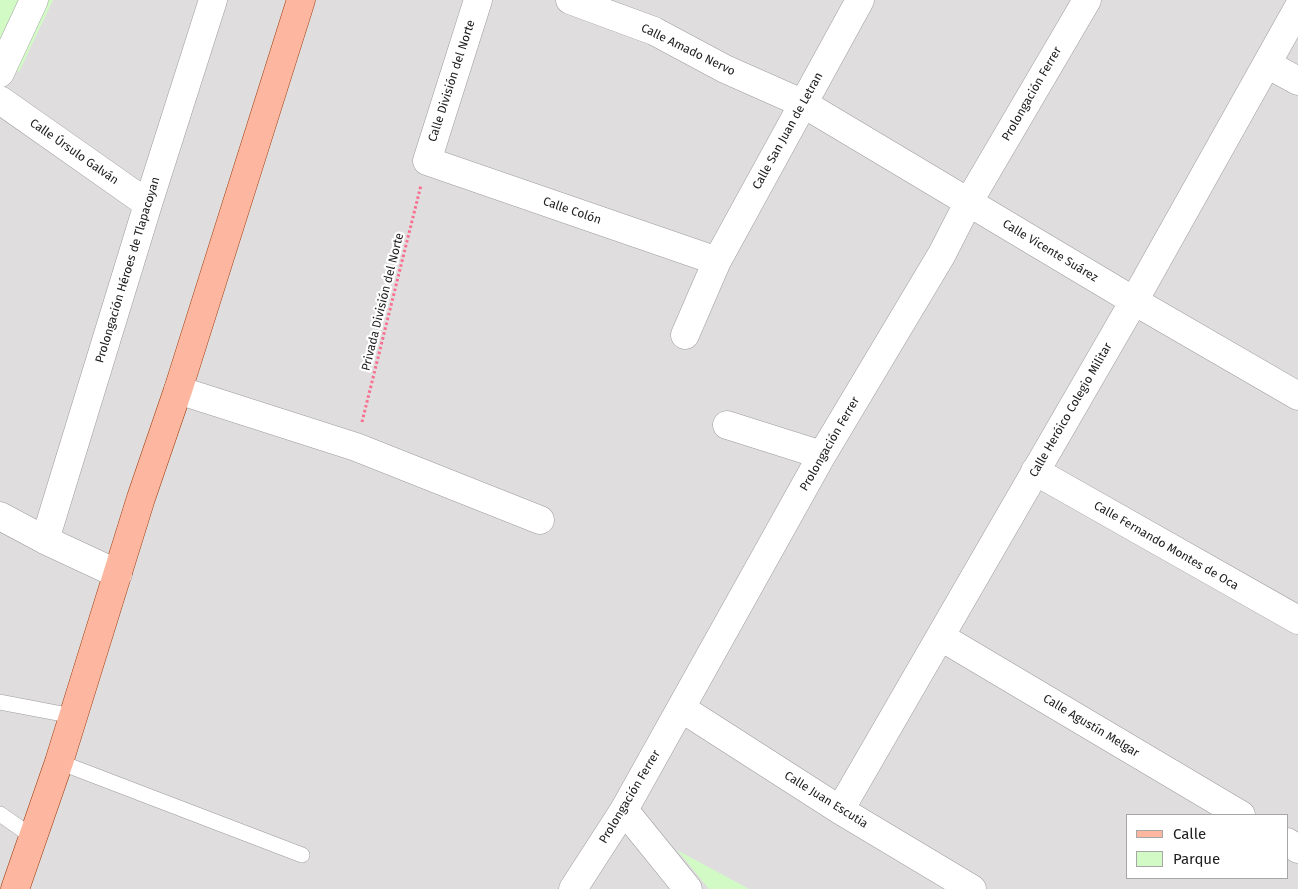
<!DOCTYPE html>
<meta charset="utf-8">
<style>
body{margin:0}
#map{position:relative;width:1298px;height:889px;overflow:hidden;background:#f1eae7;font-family:"Fira Sans",sans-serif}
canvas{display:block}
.legend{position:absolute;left:1126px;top:814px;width:162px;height:65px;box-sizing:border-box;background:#fff;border:1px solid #a6a6a6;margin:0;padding:6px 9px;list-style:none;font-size:15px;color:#202020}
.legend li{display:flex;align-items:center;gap:10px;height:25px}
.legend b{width:25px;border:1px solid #a6a6a6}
</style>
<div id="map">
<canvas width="1298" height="889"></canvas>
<ul class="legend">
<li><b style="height:6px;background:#fdb6a0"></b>Calle</li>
<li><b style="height:14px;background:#d2fac5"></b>Parque</li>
</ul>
</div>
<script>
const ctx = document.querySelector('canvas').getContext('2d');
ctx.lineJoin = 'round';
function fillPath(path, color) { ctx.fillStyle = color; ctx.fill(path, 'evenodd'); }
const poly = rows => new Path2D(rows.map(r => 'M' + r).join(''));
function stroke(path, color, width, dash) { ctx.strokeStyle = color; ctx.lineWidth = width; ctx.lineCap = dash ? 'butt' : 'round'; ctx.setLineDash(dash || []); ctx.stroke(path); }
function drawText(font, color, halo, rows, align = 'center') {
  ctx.font = font + ' "Fira Sans",sans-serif'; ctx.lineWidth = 4.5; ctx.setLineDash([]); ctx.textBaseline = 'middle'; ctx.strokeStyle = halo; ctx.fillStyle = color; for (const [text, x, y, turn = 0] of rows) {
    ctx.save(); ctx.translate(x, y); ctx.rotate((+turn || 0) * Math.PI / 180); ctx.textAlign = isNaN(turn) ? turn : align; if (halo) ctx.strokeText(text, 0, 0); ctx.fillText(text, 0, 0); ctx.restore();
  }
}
const residential = poly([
 [0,0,1298,0,1298,889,0,889],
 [1127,815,1287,815,1287,878,1127,878]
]);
const park = poly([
 [0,0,53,0,19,72,0,59],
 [677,850,749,889,709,889]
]);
const path = poly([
 [362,422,421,185]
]);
const lane = poly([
 [0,702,73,716],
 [59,762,302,855],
 [0,814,33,837]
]);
const street = poly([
 [478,0,427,161,717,261],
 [570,0,654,31,725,69,804,104,1134,301,1298,396],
 [1267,64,1298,81],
 [0,73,34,0],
 [0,100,148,204],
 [685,335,717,261,860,0],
 [178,390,356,447,540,520],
 [727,425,822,455],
 [1035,471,1298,620],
 [0,516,45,540,118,574],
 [45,540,148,204,213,0],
 [941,637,1241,815],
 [681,708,840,810,972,889],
 [624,810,688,889],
 [840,810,1134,301,1298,8],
 [1287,842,1298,849],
 [573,889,624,810,822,455,942,254,968,203,1087,0]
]);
const primary = poly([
 [15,889,59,762,141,498,178,390,301,0]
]);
const streetNames = [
 ["Calle Amado Nervo",688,50,26],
 ["Calle División del Norte",452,81,-72],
 ["Prolongación Ferrer",1032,94,-60],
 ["Calle San Juan de Letran",788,131,-61],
 ["Calle Úrsulo Galván",74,152,35],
 ["Calle Colón",572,211,19],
 ["Calle Vicente Suárez",1050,251,31],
 ["Prolongación Héroes de Tlapacoyan",128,270,-73],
 ["Privada División del Norte",383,302,-76],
 ["Calle Heróico Colegio Militar",1071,410,-60],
 ["Prolongación Ferrer",830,444,-60],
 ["Calle Fernando Montes de Oca",1166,546,30],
 ["Calle Agustín Melgar",1091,726,31],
 ["Prolongación Ferrer",630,797,-59],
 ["Calle Juan Escutia",826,800,32]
];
fillPath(residential, '#dfddde');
fillPath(park, '#d2fac5');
stroke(lane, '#9d9d9d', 16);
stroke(street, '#9d9d9d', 29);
stroke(primary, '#9d3500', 29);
stroke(path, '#fb6e8e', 3, [2.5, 2.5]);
stroke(lane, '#fff', 15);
stroke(street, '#fff', 28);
stroke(primary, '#fdb6a0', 28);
drawText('12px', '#202020', '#fff', streetNames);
</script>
